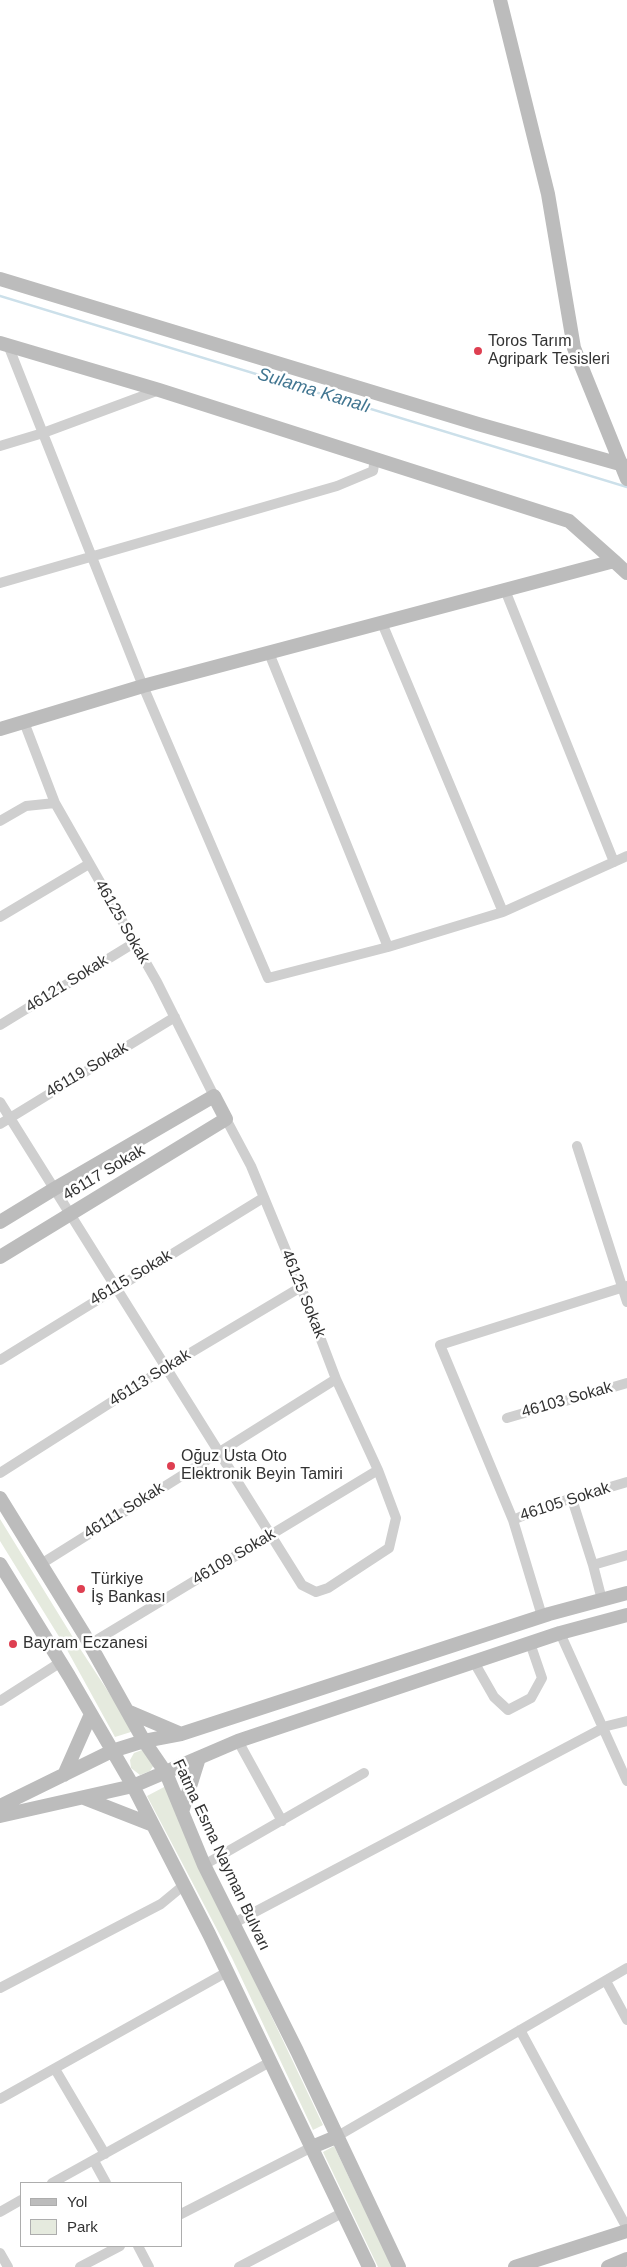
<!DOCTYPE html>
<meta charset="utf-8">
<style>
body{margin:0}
#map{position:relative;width:627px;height:2267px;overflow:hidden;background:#fff;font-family:Arial,sans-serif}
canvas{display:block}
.legend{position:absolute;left:20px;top:2182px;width:162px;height:65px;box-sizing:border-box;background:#fff;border:1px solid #adadad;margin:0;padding:6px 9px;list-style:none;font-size:15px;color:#323232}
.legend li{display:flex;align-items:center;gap:10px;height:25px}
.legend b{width:25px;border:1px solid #adadad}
</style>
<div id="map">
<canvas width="627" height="2267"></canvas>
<ul class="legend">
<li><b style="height:6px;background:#bcbcbc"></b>Yol</li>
<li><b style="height:14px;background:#e5eade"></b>Park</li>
</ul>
</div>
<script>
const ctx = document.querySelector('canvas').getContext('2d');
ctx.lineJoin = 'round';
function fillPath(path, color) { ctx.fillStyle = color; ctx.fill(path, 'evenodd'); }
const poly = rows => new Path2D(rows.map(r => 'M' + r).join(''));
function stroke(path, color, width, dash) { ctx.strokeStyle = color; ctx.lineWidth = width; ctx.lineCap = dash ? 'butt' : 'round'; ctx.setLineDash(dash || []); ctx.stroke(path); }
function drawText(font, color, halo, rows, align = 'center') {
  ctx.font = font + ' Arial,sans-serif'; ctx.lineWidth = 5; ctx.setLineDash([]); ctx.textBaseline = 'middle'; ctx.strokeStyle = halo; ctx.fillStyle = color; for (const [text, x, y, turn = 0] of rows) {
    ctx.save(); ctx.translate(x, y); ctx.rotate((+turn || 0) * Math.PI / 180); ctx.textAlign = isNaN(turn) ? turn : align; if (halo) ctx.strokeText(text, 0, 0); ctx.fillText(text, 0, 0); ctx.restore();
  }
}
const green = poly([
 [0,1519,77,1644,134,1731,115,1737,66,1648,0,1541],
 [142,1750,154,1765,150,1771,140,1775,131,1768,130,1760,134,1753],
 [166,1786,242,1954,323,2125,313,2130,232,1958,147,1796],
 [334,2146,392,2267,378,2267,323,2152]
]);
const stream = poly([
 [0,296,627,487]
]);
const street = poly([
 [8,345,143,686,268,978,388,947],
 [0,446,43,433,159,390],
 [0,583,337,486,373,471,375,459],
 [505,590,614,862],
 [269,653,388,947,503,912,382,623],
 [24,722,55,803,157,982,214,1096],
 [0,821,26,806,55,803],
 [503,912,627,856],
 [0,917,89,864],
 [0,1025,134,943],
 [0,1102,302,1585,316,1592,328,1588,389,1548,396,1518,378,1470,336,1379,301,1287,251,1166,226,1119],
 [0,1124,175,1017],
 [577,1146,627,1302],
 [0,1360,263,1198],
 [507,1418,627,1383],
 [0,1473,165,1368,301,1287],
 [572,1499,593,1565],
 [513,1520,440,1345,627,1286],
 [41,1564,336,1379],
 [602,1600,593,1565,627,1555],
 [542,1616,513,1520,543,1507,627,1482],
 [560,1633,627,1781],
 [90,1644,378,1470],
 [474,1662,494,1697,508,1710,531,1698,542,1678,530,1643],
 [0,1701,61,1662],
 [238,1741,282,1821],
 [204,1865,364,1773],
 [234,1923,607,1726,627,1721],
 [606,1981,627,2020],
 [0,1988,161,1904,184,1885],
 [520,2030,627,2228],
 [55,2069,105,2154],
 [0,2099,227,1972],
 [336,2137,627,1968],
 [94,2161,106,2183],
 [52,2183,270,2062],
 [0,2212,21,2200],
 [181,2214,312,2147],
 [138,2246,149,2267],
 [0,2253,8,2267],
 [80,2267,120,2246],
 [239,2267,342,2213]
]);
const secondary = poly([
 [500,0,548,194,574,348,627,479],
 [0,279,478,424,627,466],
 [0,343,159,390,569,521,614,561],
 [0,729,143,686,614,561,627,573],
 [0,1222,54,1189,214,1096,226,1119,0,1257],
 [0,1498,84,1634,144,1741,166,1773,204,1865,297,2051,399,2267],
 [0,1564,69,1676,133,1786,209,1934,369,2267],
 [127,1711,181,1734],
 [64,1775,91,1714],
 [84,1798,153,1825],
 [0,1806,112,1751,144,1741,181,1734,549,1614,627,1593],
 [182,1812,199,1758],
 [0,1816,133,1786,238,1741,560,1633,627,1615],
 [312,2147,336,2137],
 [515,2267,627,2231],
 [608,2267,627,2259]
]);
const markers = [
 [478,351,5,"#de3f51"],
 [171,1466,5,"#de3f51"],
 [81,1589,5,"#de3f51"],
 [13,1644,5,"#de3f51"]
];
const poiNames = [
 ["Toros Tarım",488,342],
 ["Agripark Tesisleri",488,360],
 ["Oğuz Usta Oto",181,1457],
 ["Elektronik Beyin Tamiri",181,1475],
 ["Türkiye",91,1580],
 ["İş Bankası",91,1598],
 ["Bayram Eczanesi",23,1644]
];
const streetNames = [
 ["46125 Sokak",122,922,60],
 ["46121 Sokak",67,984,-32],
 ["46119 Sokak",87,1070,-31],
 ["46117 Sokak",104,1173,-31],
 ["46115 Sokak",131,1278,-31],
 ["46125 Sokak",303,1294,68],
 ["46113 Sokak",150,1378,-32],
 ["46103 Sokak",567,1400,-16],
 ["46105 Sokak",565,1502,-18],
 ["46111 Sokak",124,1511,-32],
 ["46109 Sokak",234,1557,-31],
 ["Fatma Esma Nayman Bulvarı",221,1855,65]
];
const waterNames = [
 ["Sulama Kanalı",314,391,17]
];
fillPath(green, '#e5eade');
stroke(stream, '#cce0ea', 2.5);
stroke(street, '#cfcfcf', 10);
stroke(secondary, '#bcbcbc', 14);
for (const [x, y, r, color] of markers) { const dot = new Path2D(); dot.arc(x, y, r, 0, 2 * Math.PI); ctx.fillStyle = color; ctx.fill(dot); stroke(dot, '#fff', 2); }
drawText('16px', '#323232', '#fff', poiNames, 'left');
drawText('16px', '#323232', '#fff', streetNames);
drawText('italic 18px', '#427691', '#fff', waterNames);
</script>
